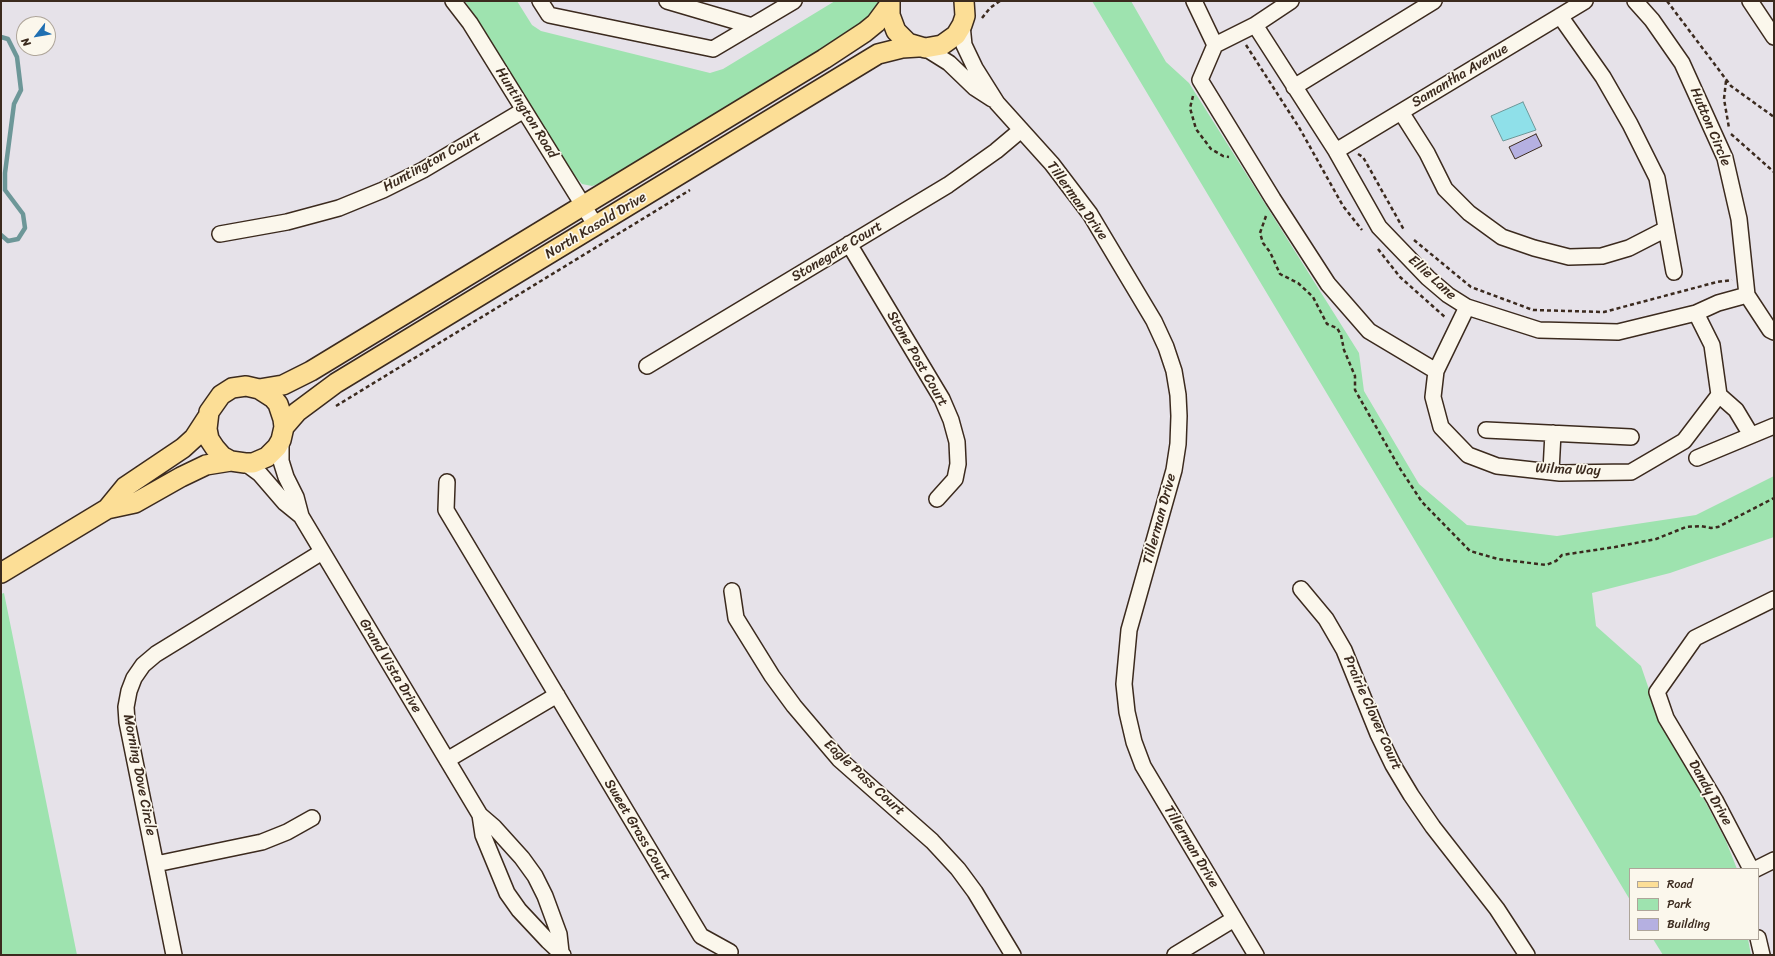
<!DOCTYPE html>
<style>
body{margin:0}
#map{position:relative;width:1775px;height:956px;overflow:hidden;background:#e6e2e9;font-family:Sriracha,sans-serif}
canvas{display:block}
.frame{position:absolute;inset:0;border:2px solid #3b2a1e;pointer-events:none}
.legend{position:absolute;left:1629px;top:868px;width:130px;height:72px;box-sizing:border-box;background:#fbf7ec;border:1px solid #aea59a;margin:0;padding:5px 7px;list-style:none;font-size:12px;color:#3b2a1e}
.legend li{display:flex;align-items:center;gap:8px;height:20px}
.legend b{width:20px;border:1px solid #aea59a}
.north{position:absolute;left:16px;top:16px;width:40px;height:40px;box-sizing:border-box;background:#fbf7ec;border:1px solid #aea59a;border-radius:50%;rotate:239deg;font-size:11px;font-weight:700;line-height:16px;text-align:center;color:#3b2a1e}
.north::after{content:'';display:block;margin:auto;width:14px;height:18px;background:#1f6fb2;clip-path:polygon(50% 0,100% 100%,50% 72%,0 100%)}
</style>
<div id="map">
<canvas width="1775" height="956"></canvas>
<div class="frame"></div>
<ul class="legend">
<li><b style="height:5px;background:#fcde96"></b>Road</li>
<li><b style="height:11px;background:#9ee3af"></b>Park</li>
<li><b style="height:11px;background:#b5b0e1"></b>Building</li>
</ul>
<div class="north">N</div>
</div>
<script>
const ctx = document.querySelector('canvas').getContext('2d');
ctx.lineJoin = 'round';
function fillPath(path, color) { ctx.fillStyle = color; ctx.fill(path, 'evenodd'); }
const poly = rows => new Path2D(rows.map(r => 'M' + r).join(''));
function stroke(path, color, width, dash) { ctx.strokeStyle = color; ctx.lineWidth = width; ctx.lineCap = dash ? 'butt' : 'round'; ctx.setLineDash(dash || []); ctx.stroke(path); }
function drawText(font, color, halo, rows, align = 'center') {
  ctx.font = font + ' Sriracha,sans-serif'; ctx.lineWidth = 3.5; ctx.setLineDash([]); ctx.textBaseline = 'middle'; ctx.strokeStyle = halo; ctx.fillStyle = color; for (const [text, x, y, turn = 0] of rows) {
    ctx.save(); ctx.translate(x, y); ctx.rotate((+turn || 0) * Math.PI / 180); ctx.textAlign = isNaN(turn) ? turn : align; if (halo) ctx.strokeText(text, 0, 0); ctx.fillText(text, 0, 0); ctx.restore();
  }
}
const green = poly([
 [465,1,517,1,532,25,541,31,710,73,723,69,835,1,881,1,875,16,815,58,779,74,601,183,592,186,582,184,575,176],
 [1092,1,1131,1,1166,62,1189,83,1359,353,1364,391,1419,484,1467,525,1557,536,1696,515,1774,476,1774,537,1670,573,1592,593,1596,626,1641,666,1654,704,1726,841,1737,869,1630,869,1630,900],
 [4,593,77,955,1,955,1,594],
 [1653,939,1748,939,1751,955,1663,955]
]);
const water = poly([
 [1523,102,1536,130,1503,141,1491,116,1523,102]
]);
const stream = poly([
 [1,37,8,39,17,57,21,90,14,104,5,173,5,190,23,214,25,228,18,239,8,241,1,235]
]);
const building = poly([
 [1536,134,1542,146,1515,159,1509,147,1536,134]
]);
const path = poly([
 [1667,1,1731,86,1774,117],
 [982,18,990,8,1000,1],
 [1246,45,1300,129,1343,206,1362,230],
 [1726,81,1724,99,1729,128],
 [1193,96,1190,108,1196,129,1211,149,1223,156,1229,157],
 [1731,134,1774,172],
 [1358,154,1363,157,1404,230],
 [1266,216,1260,233,1263,243,1270,252,1280,274,1298,283,1313,297,1327,324,1337,328,1341,335,1344,350,1355,376,1355,390,1399,467,1422,502,1470,551,1498,559,1546,565,1556,561,1562,555,1615,547,1656,539,1686,527,1701,526,1711,528,1718,527,1774,498],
 [1414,240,1471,287,1533,310,1604,312,1717,282,1732,280],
 [1378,249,1400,277,1446,318],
 [336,406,690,190]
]);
const minor = poly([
 [453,1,470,23,596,226],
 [540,1,549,15,713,49,794,1],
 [667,1,752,26],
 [1194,1,1215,45,1255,25,1291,1],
 [1635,1,1652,20,1682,63,1725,158,1739,219,1747,295,1770,330,1774,332],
 [1750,1,1774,37],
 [1560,16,1603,77,1630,124,1657,178,1674,272],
 [962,25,964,45,975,68,997,103,1052,164,1090,214,1154,321,1166,347,1174,371,1178,395,1179,416,1178,444,1174,470,1129,630,1124,684,1127,712,1134,742,1143,766,1256,955],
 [1255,25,1336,151,1379,227,1428,278,1448,295,1467,307,1539,330,1618,332,1696,313,1718,303,1747,295],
 [1215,45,1200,80,1273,199,1328,284,1369,331,1436,371],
 [925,48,949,63,975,88,992,99],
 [1294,87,1434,1],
 [1401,112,1427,153,1445,189,1469,213,1502,237,1534,248,1569,257,1602,256,1629,248,1666,229],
 [1336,151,1585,1],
 [220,234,287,222,339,208,383,190,423,170,524,110],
 [849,244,942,399,951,420,957,442,958,464,955,479,937,499],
 [1467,307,1436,371,1433,397,1441,427,1468,455,1497,466,1560,473,1631,472,1684,441,1719,395,1712,345,1696,313],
 [647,366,948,185,996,151,1021,130],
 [1719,395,1736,410,1751,435],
 [1486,430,1631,437],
 [281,440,281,461,286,477,296,497,301,516,480,815,494,827,522,858,535,876,545,896,559,934,561,952],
 [1697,458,1774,426],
 [245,463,260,474,285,503,301,516],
 [1551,471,1553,433],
 [447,482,446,510,701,936,730,952],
 [1301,589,1326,619,1344,650,1378,734,1393,765,1411,795,1433,827,1497,909,1527,955],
 [732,591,736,618,772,676,794,706,839,759,932,841,958,869,975,892,1013,955],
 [447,760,557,695],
 [480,815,483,835,507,893,519,910,548,941,563,955],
 [156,864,262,842,287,832,312,818],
 [1751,869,1715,800,1666,718,1657,692,1695,638,1774,599],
 [1756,869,1774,860],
 [1758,938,1762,955],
 [174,955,127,722,126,707,129,691,134,678,143,665,156,654,322,552],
 [1175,955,1234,919]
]);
const major = poly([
 [890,1,890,15,896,31,908,43,925,48,942,45,956,35,962,25,965,16,964,1],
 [259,389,283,385,311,371,824,59,865,32,876,23,890,4],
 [284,427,297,412,336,383,878,54,902,48,918,47],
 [107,509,125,487,183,448,194,438,207,418],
 [1,573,107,509,135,503,181,477,206,465,231,461,245,463,253,463,267,457,277,447,281,440,284,427,283,419,278,404,273,398,259,389,246,386,232,388,221,395,209,412,207,429,209,439,215,448,222,456,231,461]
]);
const streetNames = [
 ["Samantha Avenue",1460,76,-31],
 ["Huntington Road",526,113,58],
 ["Hutton Circle",1710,127,67],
 ["Huntington Court",432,162,-29],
 ["Tillerman Drive",1077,201,54],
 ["North Kasold Drive",596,226,-31],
 ["Stonegate Court",837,252,-31],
 ["Ellie Lane",1432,278,42],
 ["Stone Post Court",917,359,60],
 ["Wilma Way",1568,470,2],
 ["Tillerman Drive",1160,519,-75],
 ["Grand Vista Drive",390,666,59],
 ["Prairie Clover Court",1372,713,66],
 ["Morning Dove Circle",139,775,79],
 ["Eagle Pass Court",864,778,43],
 ["Dandy Drive",1710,793,60],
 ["Sweet Grass Court",637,830,59],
 ["Tillerman Drive",1191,847,59]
];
fillPath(green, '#9ee3af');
fillPath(water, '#8fe0e9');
stroke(water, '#6d9798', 1);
stroke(stream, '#6d9798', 4.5);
fillPath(building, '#b5b0e1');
stroke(building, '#3b2a1e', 1);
stroke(minor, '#3b2a1e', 18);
stroke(major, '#3b2a1e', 22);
stroke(path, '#3b2a1e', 2.5, [4, 3]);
stroke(minor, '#fbf7ec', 15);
stroke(major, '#fcde96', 19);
drawText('14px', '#3b2a1e', '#fbf7ec', streetNames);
</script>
